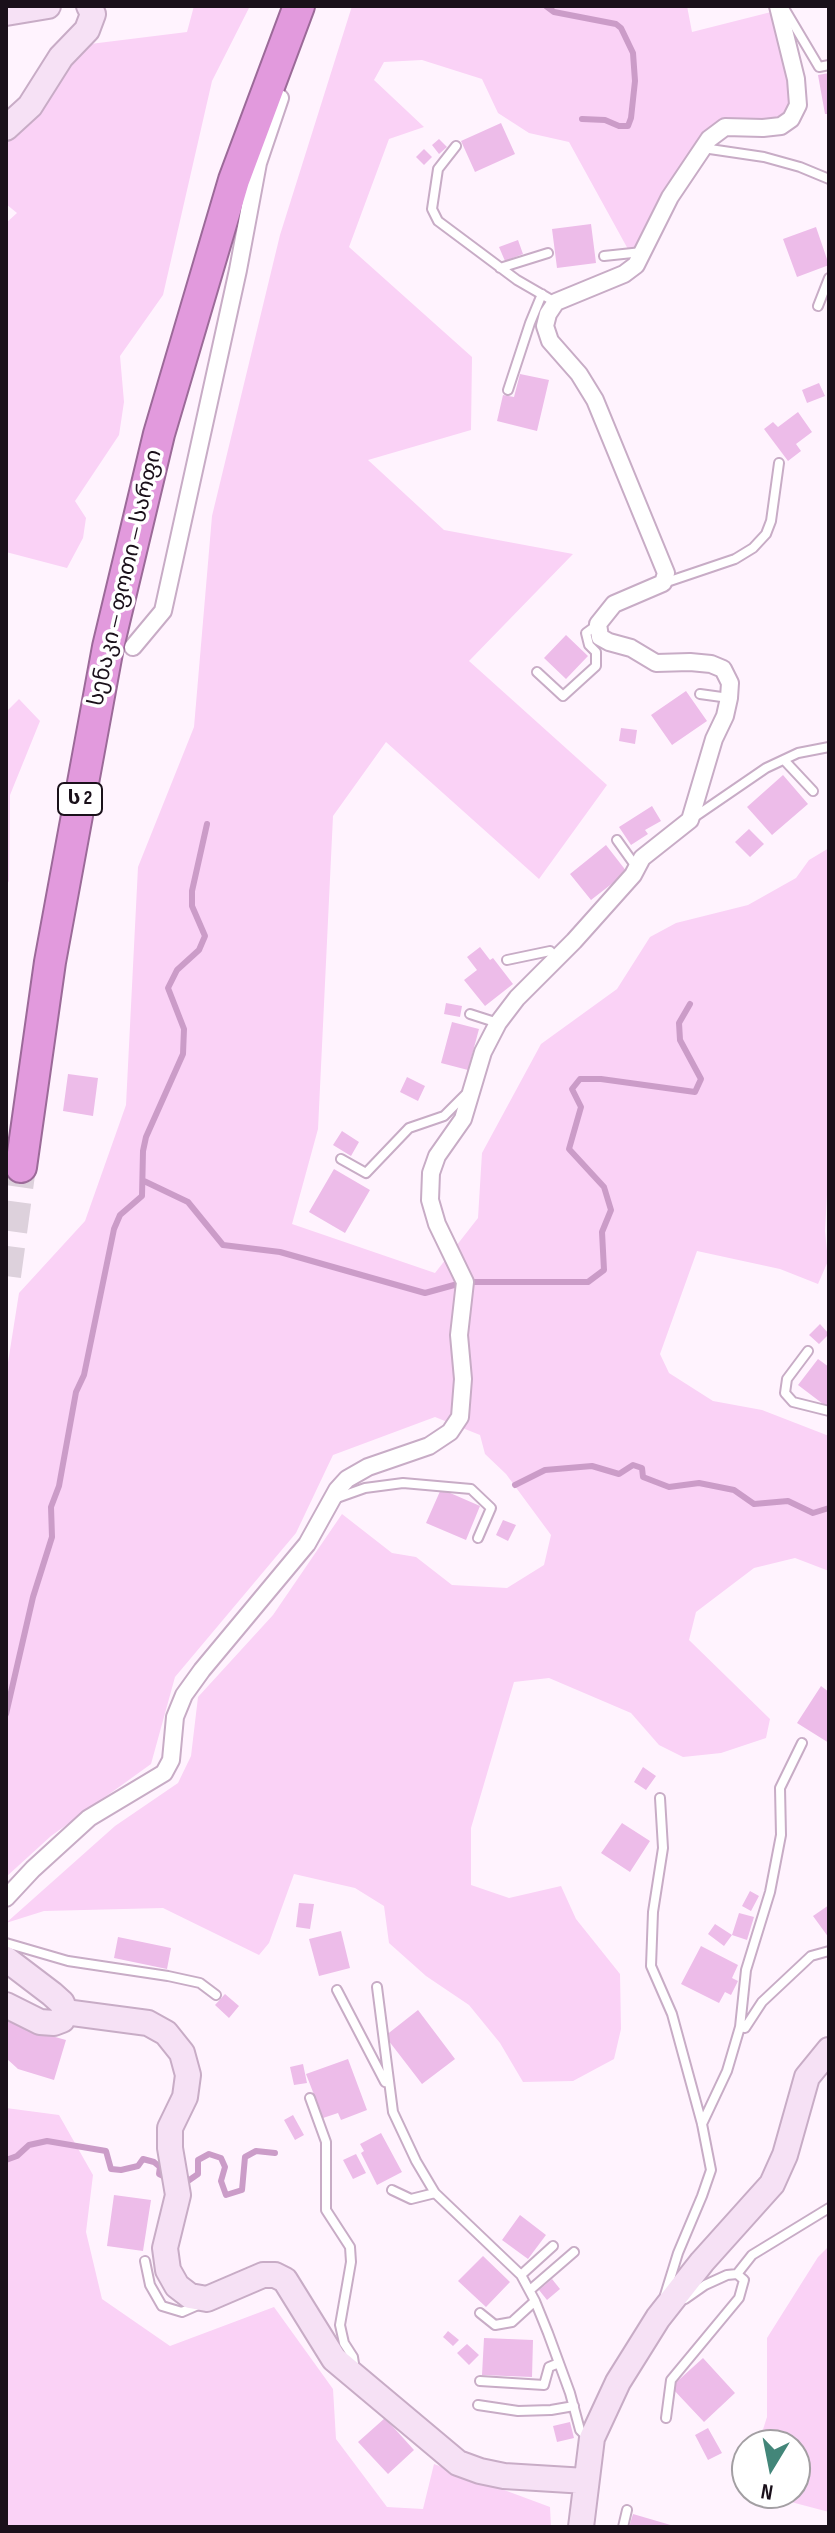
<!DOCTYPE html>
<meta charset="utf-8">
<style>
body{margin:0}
#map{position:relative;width:835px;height:2533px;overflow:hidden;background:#fff3fe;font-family:"Sofia Sans Condensed",sans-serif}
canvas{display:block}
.frame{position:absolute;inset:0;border:8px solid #1a101a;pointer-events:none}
.north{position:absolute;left:731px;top:2429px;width:80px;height:80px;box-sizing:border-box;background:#fff;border:2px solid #a39fa3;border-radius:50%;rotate:190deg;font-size:22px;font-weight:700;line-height:32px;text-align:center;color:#1a101a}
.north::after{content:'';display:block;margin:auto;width:28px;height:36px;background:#438679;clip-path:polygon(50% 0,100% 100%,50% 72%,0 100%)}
</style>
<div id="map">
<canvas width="835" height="2533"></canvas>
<div class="frame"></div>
<div class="north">N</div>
</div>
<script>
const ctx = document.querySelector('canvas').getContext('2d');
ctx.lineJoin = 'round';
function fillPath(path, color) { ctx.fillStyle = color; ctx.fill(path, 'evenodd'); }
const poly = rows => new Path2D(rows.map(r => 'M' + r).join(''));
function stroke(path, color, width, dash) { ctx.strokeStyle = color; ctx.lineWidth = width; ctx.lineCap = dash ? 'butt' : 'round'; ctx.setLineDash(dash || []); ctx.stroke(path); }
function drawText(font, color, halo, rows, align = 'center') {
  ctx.font = font + ' "Sofia Sans Condensed","Noto Sans Georgian",sans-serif'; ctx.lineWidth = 7; ctx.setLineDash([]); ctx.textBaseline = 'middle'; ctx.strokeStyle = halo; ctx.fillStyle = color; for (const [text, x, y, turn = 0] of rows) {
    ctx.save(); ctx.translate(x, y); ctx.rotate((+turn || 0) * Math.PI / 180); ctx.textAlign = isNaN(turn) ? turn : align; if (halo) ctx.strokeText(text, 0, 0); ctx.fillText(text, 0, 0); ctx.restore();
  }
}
const green = poly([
 [194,6,250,6,212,81,163,295,120,356,124,402,119,435,75,501,86,518,83,538,67,568,6,552,6,223,17,213,6,204,6,123,74,46,187,32],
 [352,6,687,6,692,32,775,11,795,66,793,121,774,135,737,131,717,134,673,185,663,233,640,271,569,142,529,133,498,113,482,79,422,60,384,62,374,80,424,127,389,139,349,247,472,357,471,430,368,460,444,530,573,554,469,661,607,785,539,879,386,742,333,816,318,1129,292,1224,435,1273,478,1218,482,1153,541,1044,617,989,650,937,676,923,748,905,796,878,809,860,829,848,829,1158,825,1231,828,1261,818,1284,780,1269,697,1251,660,1354,669,1373,713,1401,762,1410,829,1436,829,1571,795,1558,754,1568,696,1612,689,1640,770,1719,766,1738,721,1753,683,1757,659,1745,631,1713,549,1678,514,1682,471,1828,471,1885,509,1898,561,1886,576,1919,620,1974,621,2029,614,2059,573,2081,523,2082,500,2043,469,2005,426,1976,389,1943,384,1906,355,1888,294,1874,269,1943,259,1955,163,1908,44,1911,6,1923,115,1826,178,1783,191,1756,198,1697,273,1615,342,1514,392,1553,416,1557,452,1585,507,1588,544,1565,551,1535,506,1474,485,1454,480,1435,435,1417,333,1455,296,1533,175,1677,151,1764,51,1836,6,1877,6,1375,19,1293,85,1221,126,1105,138,867,194,727,212,516,280,235],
 [19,699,40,721,10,795,9,881,6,886,6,712],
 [6,2108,59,2115,93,2175,86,2232,102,2299,170,2346,274,2307,333,2389,336,2439,387,2507,423,2509,434,2464,550,2507,551,2527,6,2527],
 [829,2246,829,2512,757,2493,795,2493,795,2445,758,2445,767,2417,767,2338,818,2257]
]);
const stream = poly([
 [546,6,554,12,616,24,621,28,633,53,635,81,631,118,628,126,619,126,605,120,582,119],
 [144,1181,188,1202,223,1245,280,1252,425,1293,465,1282,588,1282,604,1270,602,1232,611,1210,604,1187,569,1149,581,1107,572,1089,580,1079,601,1079,695,1092,701,1079,680,1040,679,1023,690,1004],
 [515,1485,545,1470,592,1466,619,1474,633,1465,642,1468,643,1477,669,1487,699,1483,734,1490,754,1504,788,1501,813,1513,829,1508],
 [6,1714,33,1597,52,1537,51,1507,59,1486,76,1392,84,1375,114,1229,120,1215,142,1196,143,1151,146,1137,183,1054,184,1029,168,988,177,970,199,950,205,936,192,906,192,891,207,824],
 [6,2160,17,2156,29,2145,47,2141,106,2151,111,2169,121,2170,138,2166,143,2159,154,2162,160,2167,159,2174,167,2178],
 [188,2181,198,2174,198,2160,209,2154,221,2158,225,2167,221,2181,226,2195,242,2190,245,2157,256,2151,275,2153]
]);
const building = poly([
 [829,73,829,114,825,114,818,75],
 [501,123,515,154,475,172,461,141],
 [439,139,447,147,439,154,432,145],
 [424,149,432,157,424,165,416,157],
 [591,224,596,263,557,268,552,229],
 [816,227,829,265,797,277,783,239],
 [518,240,523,254,505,261,499,247],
 [520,374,549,380,537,431,497,421,503,395,514,397],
 [819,383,825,396,807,403,802,390],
 [798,412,812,432,796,444,801,451,788,461,764,429,773,422,778,427],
 [566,635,588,656,566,679,544,658],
 [686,691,707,721,672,745,651,715],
 [621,728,637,730,635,744,619,741],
 [783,775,808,804,772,835,747,807],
 [652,806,661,821,645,830,648,834,631,845,619,827],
 [749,829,764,844,750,857,735,842],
 [606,845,627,872,591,900,570,874],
 [480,947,490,960,493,958,513,984,485,1006,464,980,477,970,467,957],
 [446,1003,462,1006,460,1017,444,1014],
 [452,1022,479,1029,468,1070,441,1063],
 [68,1074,98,1078,93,1116,63,1111],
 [407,1077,425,1086,418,1101,400,1092],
 [342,1131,359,1142,351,1156,333,1145],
 [334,1169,370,1190,345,1233,309,1212],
 [820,1324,829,1334,819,1344,809,1335],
 [818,1359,829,1367,827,1407,798,1385],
 [441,1489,480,1506,466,1540,426,1523],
 [503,1520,516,1525,508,1541,496,1535],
 [821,1686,829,1692,829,1743,797,1723],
 [643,1767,656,1776,646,1790,634,1782],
 [622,1823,650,1841,630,1872,601,1853],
 [750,1891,759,1896,751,1911,742,1906],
 [299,1903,314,1904,310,1929,296,1927],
 [829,1905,829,1938,813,1916],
 [739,1913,754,1917,747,1940,732,1935],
 [715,1924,732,1935,724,1946,708,1934],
 [341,1931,350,1968,319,1976,309,1939],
 [118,1937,171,1948,167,1969,114,1958],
 [701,1946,738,1965,732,1978,738,1981,731,1995,725,1992,719,2003,681,1984],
 [225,1994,239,2006,229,2018,215,2005],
 [418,2010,455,2059,422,2084,385,2036],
 [6,2014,30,2030,66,2040,54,2080,18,2069,6,2058],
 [348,2059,367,2110,341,2120,338,2113,323,2118,306,2074],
 [303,2064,307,2083,294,2085,290,2067],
 [293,2115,304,2135,295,2140,284,2120],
 [381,2133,402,2172,377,2185,361,2153,364,2151,360,2144],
 [356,2154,366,2173,353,2179,343,2160],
 [114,2195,151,2200,143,2251,107,2246],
 [520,2215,546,2235,528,2259,502,2240],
 [483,2256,510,2282,486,2307,458,2281],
 [552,2279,560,2289,547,2300,539,2290],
 [448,2331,459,2340,453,2346,443,2337],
 [484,2338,533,2340,532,2377,482,2375],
 [467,2344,479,2355,469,2365,457,2353],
 [703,2358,735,2393,704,2422,671,2387],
 [385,2418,414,2450,388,2474,358,2442],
 [570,2422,574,2438,557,2442,553,2426],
 [708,2428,722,2453,708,2460,695,2435],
 [633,2514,674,2526,674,2527,629,2527]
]);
const highwayTunnel = poly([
 [6,1276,21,1167]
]);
const lane = poly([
 [784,8,819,67,829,65],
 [456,146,438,169,432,209,438,221,517,280,555,302],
 [703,148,764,157,800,167,829,179],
 [604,256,642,252],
 [500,268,548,253],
 [818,306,829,278],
 [508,390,530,323,542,294],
 [664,583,735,559,753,548,766,534,771,521,779,463],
 [537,672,563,696,596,666,596,652,589,645,586,633,597,625],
 [700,694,729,698],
 [784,760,813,791],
 [693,818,766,768,798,753,829,747],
 [617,840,637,868],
 [507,960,550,951,557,959],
 [470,1014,498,1023],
 [341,1159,366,1173,409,1128,444,1116,465,1095],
 [808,1351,787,1379,785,1393,793,1402,829,1411],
 [334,1499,365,1488,403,1483,471,1489,491,1508,478,1538],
 [802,1743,780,1788,781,1835,770,1892,746,1970,740,2027,745,2028,762,2002,811,1956,829,1951],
 [660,1798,663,1848,653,1912,651,1966,672,2014,702,2124,711,2170,702,2196,678,2253,665,2295],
 [6,1943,68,1961,168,1976,200,1983,216,1995],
 [377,1987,393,2112,416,2161,435,2193,521,2275,535,2301,548,2333,570,2393,580,2430,587,2437],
 [337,1990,385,2082],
 [310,2098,326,2142,326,2210,350,2247,351,2262,340,2325,344,2343,353,2357,355,2370],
 [702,2124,727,2071,740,2027],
 [392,2190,411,2199,435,2193],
 [145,2261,150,2285,162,2306,182,2312,198,2305],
 [737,2274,752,2255,829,2208],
 [521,2275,553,2246],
 [530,2290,574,2252],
 [480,2313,495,2325,512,2322,535,2301],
 [480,2381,544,2385,549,2367,559,2363],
 [478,2405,518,2411,551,2410,574,2406],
 [666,2418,671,2380,739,2298,744,2280,737,2274,727,2275,705,2285,685,2299],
 [623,2527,627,2510]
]);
const street = poly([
 [133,647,163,611,238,270,258,163,280,98],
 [6,1898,33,1869,89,1818,164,1773,171,1760,175,1717,184,1695,202,1670,307,1544,337,1490,347,1479,368,1467,429,1446,450,1432,460,1417,463,1379,459,1335,465,1282,437,1224,430,1200,431,1173,437,1156,463,1119,483,1052,498,1023,517,998,574,941,633,875,642,858,690,820,714,739,725,716,729,698,730,683,723,669,711,664,690,662,656,663,631,648,609,642,600,637,598,624,614,604,663,583,666,573,595,400,579,374,550,341,545,326,548,314,556,302,624,274,636,265,670,197,709,139,725,127,763,128,781,126,791,119,798,105,796,79,778,6]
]);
const secondary = poly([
 [6,13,48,6],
 [6,128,30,106,61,57,87,30,93,14,89,6],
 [6,1959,52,1994,62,2003,65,2012],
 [6,2005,40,2022,54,2023,62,2020,65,2012],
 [65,2012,148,2023,166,2033,182,2053,188,2075,185,2097,170,2128,170,2148,178,2195,165,2248,168,2270,177,2286,190,2296,207,2299,263,2275,275,2275,285,2280,334,2359,458,2463,480,2471,504,2476,586,2481],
 [581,2527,592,2438,618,2382,658,2318,702,2262,772,2184,785,2155,807,2077,829,2050]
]);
const highway = poly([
 [21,1167,50,962,108,647,159,434,234,180,299,6]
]);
const shields = [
 [80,799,44]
];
const shieldNames = [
 ["ს 2",80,799]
];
const streetNames = [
 ["სენაკი — ფოთი — სარფი",126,578,-77]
];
fillPath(green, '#fad2f6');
stroke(stream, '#cb9cc8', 6);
fillPath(building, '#edbce9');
stroke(highwayTunnel, '#ddd1dc', 30, [30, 15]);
stroke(lane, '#c8acc6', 12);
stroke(street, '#c8acc6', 20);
stroke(secondary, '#c8acc6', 28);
stroke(highway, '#9c6a99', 34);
stroke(lane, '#fff', 8);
stroke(street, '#fff', 16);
stroke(secondary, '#f6e1f5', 24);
stroke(highway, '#e29add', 30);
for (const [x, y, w] of shields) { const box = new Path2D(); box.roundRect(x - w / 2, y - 16, w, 32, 6); ctx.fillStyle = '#fff'; ctx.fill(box); stroke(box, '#1a101a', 2); }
drawText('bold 20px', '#1a101a', null, shieldNames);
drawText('22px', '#1a101a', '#fff', streetNames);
</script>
